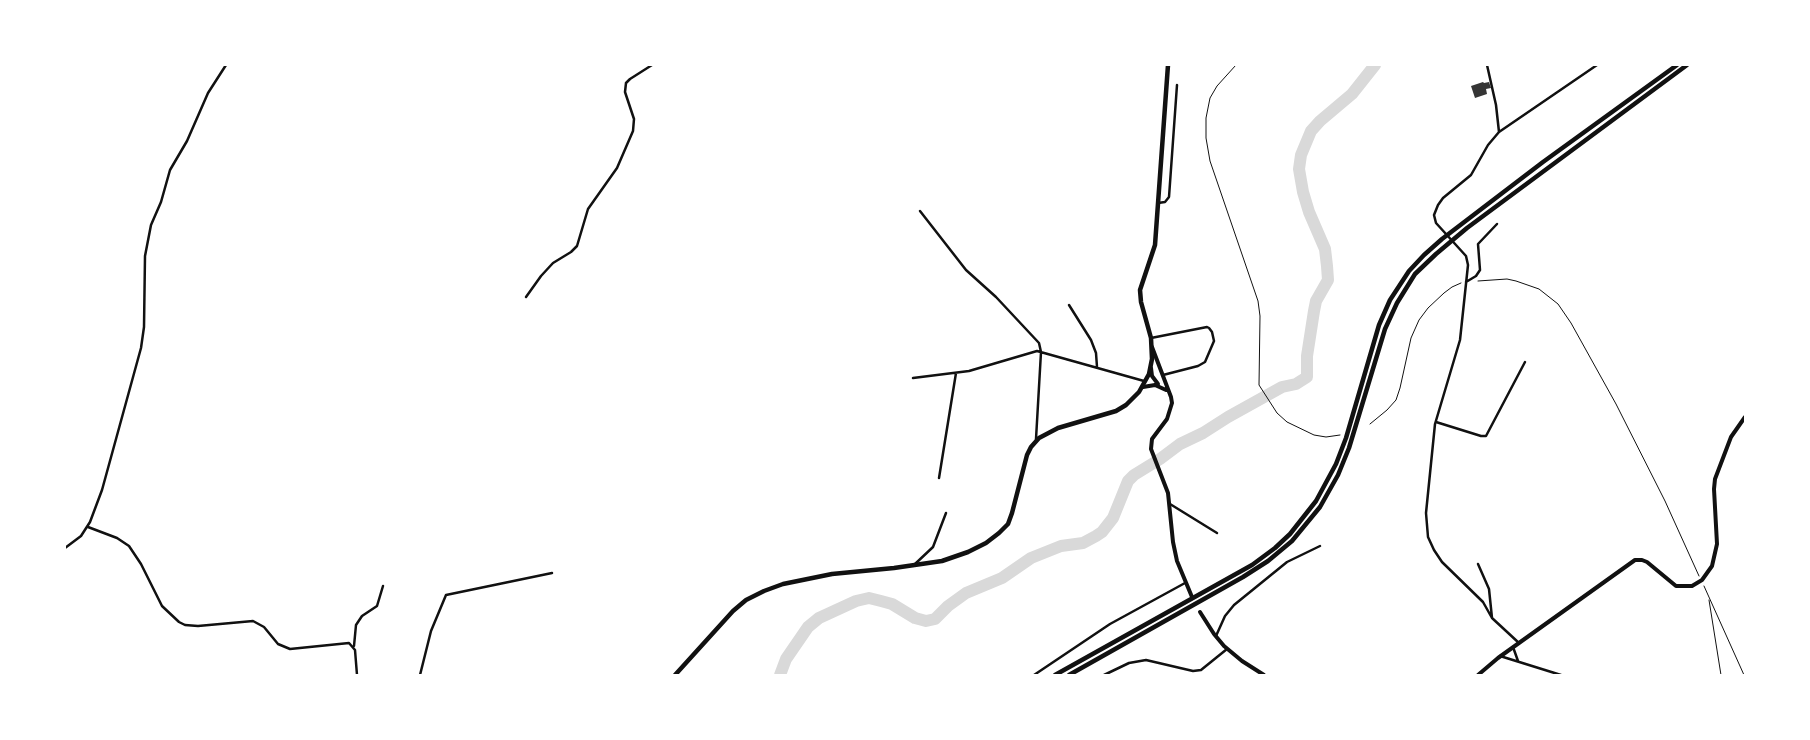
<!DOCTYPE html>
<style>
body{margin:0}
#map{position:relative;width:1810px;height:740px;overflow:hidden;background:#fff;font-family:Arial,sans-serif}
canvas{display:block}
.frame{position:absolute;inset:0;border:66px solid #fff;pointer-events:none}
</style>
<div id="map">
<canvas width="1810" height="740"></canvas>
<div class="frame"></div>
</div>
<script>
const ctx = document.querySelector('canvas').getContext('2d');
ctx.lineJoin = 'round';
const poly = rows => new Path2D(rows.map(r => 'M' + r).join(''));
function stroke(path, color, width, dash) { ctx.strokeStyle = color; ctx.lineWidth = width; ctx.lineCap = dash ? 'butt' : 'round'; ctx.setLineDash(dash || []); ctx.stroke(path); }
function fillPath(path, color) { ctx.fillStyle = color; ctx.fill(path, 'evenodd'); }
const river = poly([
 [780,675,786,659,808,627,819,618,856,601,869,598,881,601,892,604,915,618,926,621,935,619,948,606,966,593,1002,578,1031,558,1061,546,1083,543,1096,536,1102,532,1113,518,1128,481,1134,475,1160,459,1180,444,1203,433,1228,417,1282,387,1296,384,1307,377,1307,356,1314,311,1316,301,1328,280,1327,266,1325,249,1309,212,1303,192,1299,169,1301,155,1311,131,1320,121,1352,94,1375,65]
]);
const building = poly([
 [1483,82,1484,83,1489,82,1491,88,1486,89,1487,94,1475,98,1471,86]
]);
const path = poly([
 [1236,65,1217,86,1210,98,1206,118,1206,138,1210,161,1258,301,1260,316,1259,385,1277,413,1287,422,1314,435,1326,437,1340,435],
 [1478,281,1507,279,1516,281,1539,289,1558,304,1571,323,1616,404,1665,501,1699,576],
 [1370,424,1387,410,1396,400,1400,388,1411,338,1419,320,1428,308,1444,293,1452,287,1461,283],
 [1704,586,1744,675],
 [1709,600,1721,675]
]);
const minor = poly([
 [1487,65,1496,105,1499,132],
 [1158,203,1165,202,1169,197,1177,85],
 [920,211,966,270,996,297,1039,343,1041,352,1036,439],
 [1466,282,1476,276,1480,270,1478,244,1497,224],
 [526,297,541,276,553,263,571,252,577,246,588,209,617,168,633,131,634,119,625,92,626,83,630,79,652,65],
 [1069,305,1091,340,1096,353,1097,367],
 [1151,338,1207,327,1209,328,1212,332,1214,341,1205,362,1198,366,1163,375],
 [913,378,969,371,1037,351,1144,381],
 [1436,422,1481,436,1486,436,1525,362],
 [939,478,956,373],
 [1170,504,1217,533],
 [88,527,117,538,129,546,141,564,162,606,179,622,185,625,198,626,253,621,264,627,278,644,290,649,349,643,355,650,357,675],
 [65,548,81,536,90,522,102,490,141,348,144,327,145,256,151,225,161,202,170,170,187,141,208,93,226,65],
 [915,564,933,547,946,513],
 [1478,564,1489,589,1492,618],
 [1216,636,1225,616,1234,605,1287,562,1320,546],
 [1519,643,1492,618,1483,602,1442,562,1434,550,1428,537,1426,513,1435,424,1460,340,1468,265,1466,256,1436,223,1434,215,1438,205,1443,198,1471,175,1488,145,1499,132,1597,65],
 [354,646,356,625,362,616,377,606,383,586],
 [1513,647,1518,661],
 [1500,656,1561,675],
 [420,675,431,631,446,595,552,573],
 [1034,675,1110,624,1185,583],
 [1104,675,1129,663,1146,660,1193,671,1201,670,1227,649]
]);
const tertiary = poly([
 [1152,347,1171,397,1172,403,1167,419,1152,439,1151,449,1168,493,1173,542,1177,561,1192,597],
 [1151,368,1152,376,1158,384],
 [1143,387,1155,385,1166,390],
 [1200,612,1214,634,1224,646,1242,661,1264,675],
 [1478,675,1498,658,1635,560,1642,560,1647,562,1676,586,1692,586,1702,580,1712,566,1717,544,1714,489,1715,479,1731,437,1745,417]
]);
const primary = poly([
 [675,675,733,611,746,600,764,591,783,584,832,574,894,568,942,561,968,552,986,543,999,533,1008,524,1012,513,1027,455,1031,447,1039,438,1058,428,1116,411,1126,405,1139,392,1149,374,1152,359,1151,338,1141,302,1140,290,1155,245,1168,65]
]);
const trunk = poly([
 [1055,675,1252,565,1275,548,1290,534,1316,501,1336,464,1346,438,1379,325,1390,300,1409,271,1424,255,1442,239,1543,162,1677,65],
 [1069,675,1243,577,1268,561,1292,541,1320,507,1338,475,1349,448,1385,329,1397,303,1415,274,1436,254,1467,228,1687,65]
]);
stroke(river, '#d9d9d9', 12);
fillPath(building, '#353535');
stroke(path, '#111', 1);
stroke(minor, '#111', 2.5);
stroke(tertiary, '#111', 4);
stroke(primary, '#111', 4.5);
stroke(trunk, '#111', 4.5);
</script>
